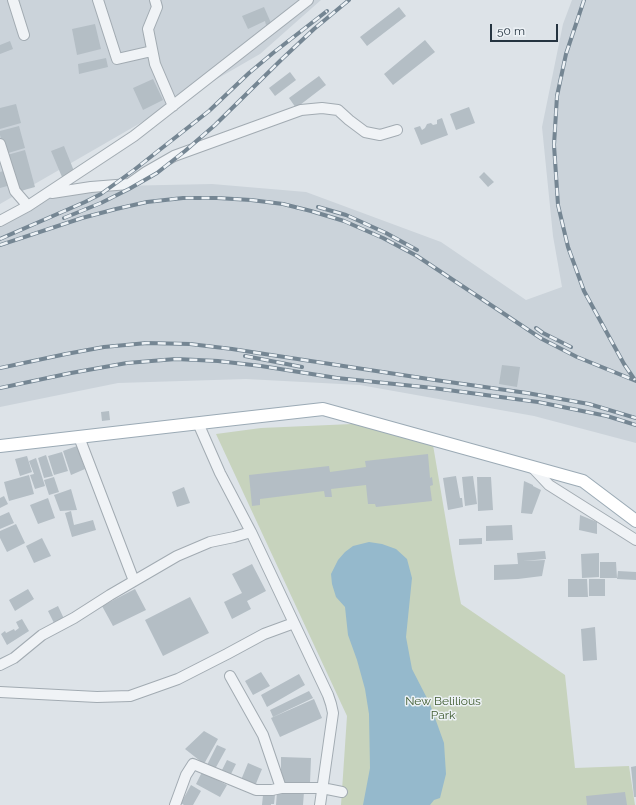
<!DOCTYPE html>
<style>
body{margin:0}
#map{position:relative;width:636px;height:805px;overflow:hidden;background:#dde3e8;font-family:Raleway,sans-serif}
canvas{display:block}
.scale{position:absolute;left:490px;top:24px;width:68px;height:18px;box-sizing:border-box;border:2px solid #253440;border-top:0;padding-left:5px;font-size:12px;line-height:14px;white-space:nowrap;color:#253440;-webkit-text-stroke:3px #edf2f6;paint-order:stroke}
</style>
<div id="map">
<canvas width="636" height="805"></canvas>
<div class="scale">50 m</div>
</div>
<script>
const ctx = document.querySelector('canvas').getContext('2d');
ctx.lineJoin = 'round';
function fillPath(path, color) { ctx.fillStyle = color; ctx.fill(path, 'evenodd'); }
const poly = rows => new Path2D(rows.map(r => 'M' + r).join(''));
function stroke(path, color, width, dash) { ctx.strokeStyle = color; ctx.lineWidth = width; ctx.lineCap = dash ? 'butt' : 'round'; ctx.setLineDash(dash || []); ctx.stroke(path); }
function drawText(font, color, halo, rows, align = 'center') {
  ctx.font = font + ' Raleway,sans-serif'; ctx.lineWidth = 3; ctx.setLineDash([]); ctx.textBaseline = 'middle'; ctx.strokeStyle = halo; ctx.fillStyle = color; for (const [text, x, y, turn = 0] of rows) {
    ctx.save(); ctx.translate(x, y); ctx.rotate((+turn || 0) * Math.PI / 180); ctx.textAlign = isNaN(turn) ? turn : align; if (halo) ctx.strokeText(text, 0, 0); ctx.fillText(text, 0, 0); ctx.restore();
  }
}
const built = poly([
 [0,0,321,0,260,54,0,204],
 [572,0,636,0,636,443,534,416,360,385,246,379,118,383,0,407,0,227,70,187,212,184,306,192,441,242,526,300,562,287,553,236,542,127,563,24]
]);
const green = poly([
 [375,423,433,445,455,574,461,604,565,675,575,768,629,766,635,805,341,805,347,716,216,434,261,428]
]);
const water = poly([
 [369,542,382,544,396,549,407,559,412,578,406,637,412,669,430,704,444,743,446,774,440,798,434,800,430,805,363,805,370,768,369,714,365,689,357,660,348,635,345,607,336,597,332,584,331,574,338,560,345,552,353,546]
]);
const building = poly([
 [264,7,271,23,266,25,265,21,248,29,242,16],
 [399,7,406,16,367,46,360,37],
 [95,24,101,49,77,55,72,29],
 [425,40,435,52,393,85,384,74],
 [10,41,13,49,0,54,0,45],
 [106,58,108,67,79,74,78,64],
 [290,72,296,80,275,96,269,88],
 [319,76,326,85,296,108,289,98],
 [153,79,163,100,143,110,133,88],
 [16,104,21,123,0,129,0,108],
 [469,107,475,123,456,130,450,114],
 [442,118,448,135,421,145,414,128,420,126,422,130,425,128,427,124,431,123,433,125,437,124,437,120],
 [19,126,25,148,5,154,0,135,0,131],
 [64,146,74,171,62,177,51,151],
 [25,150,35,187,17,192,7,155],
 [7,170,11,185,0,188,0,172],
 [484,172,494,182,488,187,479,177],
 [502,365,520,367,517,387,499,384],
 [109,411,110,420,102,421,101,412],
 [77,446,85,469,71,475,63,451],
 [62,452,68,471,54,475,48,456],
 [428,454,430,478,432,477,433,485,430,486,432,501,376,507,375,504,368,504,366,485,331,489,332,497,325,497,324,491,260,499,260,505,252,506,249,475,329,466,330,472,366,467,365,461],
 [46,455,53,476,44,478,38,458],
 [27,456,32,472,20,476,15,459],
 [36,458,45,486,35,489,30,475,34,474,29,461],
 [29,475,34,494,9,501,4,482],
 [456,476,460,498,462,498,463,507,448,510,443,478],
 [473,476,477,504,465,506,462,477],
 [54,477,59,492,49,495,44,480],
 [477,477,491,477,493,510,478,511],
 [524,481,533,485,533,486,541,490,532,514,521,513],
 [184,487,190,503,177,507,172,492],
 [71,489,77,510,60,511,54,495],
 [4,496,8,504,0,508,0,498],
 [48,498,55,518,38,524,30,505],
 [71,511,74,525,93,520,96,530,72,537,65,513],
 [9,512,14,523,0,529,0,516],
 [580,515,597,522,597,534,579,530],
 [16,524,25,543,7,552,0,538,0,531],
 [512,525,513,540,486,541,486,526],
 [42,538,51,556,34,563,26,546],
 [482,538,482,544,459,545,459,539],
 [545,551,546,559,523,561,545,560,542,576,518,579,494,580,494,565,518,564,517,553],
 [599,553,599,577,582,578,581,554],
 [600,562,616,562,617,578,600,578],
 [252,564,266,591,247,601,251,609,232,619,224,602,242,593,232,574],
 [618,571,636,572,636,580,617,579],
 [568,579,587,579,588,597,568,597],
 [589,579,605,579,605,596,589,596],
 [28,589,34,599,15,611,9,600],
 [135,589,146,610,113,626,102,606],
 [190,597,209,633,163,656,145,620],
 [58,606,66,623,56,627,48,611],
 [22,619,29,631,7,645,1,634,5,631,6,633,14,629,15,631,19,628,16,622],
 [595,627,597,660,583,661,581,629],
 [261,672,270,686,253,695,245,681],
 [299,674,305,685,267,707,261,695],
 [309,691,313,698,273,717,270,710],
 [314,699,322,718,280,737,271,718],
 [204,731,218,739,204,764,185,749],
 [217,745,226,749,215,769,207,765],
 [281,757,311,758,310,783,281,783],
 [227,760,236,764,231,774,222,770],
 [248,763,262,769,255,786,241,780],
 [636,766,636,797,634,797,631,767],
 [202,772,227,785,220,797,196,784],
 [191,785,201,791,193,805,184,805,181,803],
 [277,791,304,792,303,805,276,805],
 [625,792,627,805,587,805,586,796],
 [263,795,275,795,274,804,271,804,271,805,262,805]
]);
const minor = poly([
 [13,0,24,35],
 [98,0,117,59,152,51],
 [155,0,157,7,148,29,155,64,173,106],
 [0,144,15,191,28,206],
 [52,193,91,187,129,184,146,172,174,156,301,110,322,108,338,110,349,120,365,132,380,135,397,130],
 [0,221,28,206,134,136,308,0],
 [198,423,220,473,251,532,328,695,331,704,333,713,320,805],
 [79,437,134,581],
 [532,467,549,485,636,540],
 [0,665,14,658,42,635,74,618,110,595,177,556,210,542,234,537,251,532],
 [230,676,263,735,281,788],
 [0,692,97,697,130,696,178,679,227,654,264,634,294,623],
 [175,805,186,775,193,764,256,790,272,790,281,788,322,788,342,792]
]);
const major = poly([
 [0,446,226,420,323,409,583,481,636,521]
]);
const rail = poly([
 [584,0,566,54,557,96,554,145,558,205,568,247,584,291,624,364,635,380],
 [318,207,346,215,386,233,417,250],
 [64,218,101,203,129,189,157,173,185,151,215,125,282,59,314,29,349,0],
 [0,239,85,202,101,194,134,170,209,111,249,73,273,53,327,11],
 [0,245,82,218,116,209,147,202,183,198,217,198,251,200,283,204,311,211,344,221,383,238,417,256,542,339,577,357,636,381],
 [536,328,543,333,571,347],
 [245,356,302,367],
 [0,368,66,354,104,347,147,343,190,344,232,349,435,380,527,393,589,404,636,418],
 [0,388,71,373,127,363,176,359,218,361,261,366,337,378,433,388,538,402,607,416,636,425]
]);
const parkNames = [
 ["New Belilious",443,701],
 ["Park",443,715]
];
fillPath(built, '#cbd3da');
fillPath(green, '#c7d3bd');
fillPath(water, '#95b9cc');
fillPath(building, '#b4bec5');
stroke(minor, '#a2abb2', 12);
stroke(major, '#9baab5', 14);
stroke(minor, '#f0f3f6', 10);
stroke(major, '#fff', 12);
stroke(rail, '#758693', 4);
stroke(rail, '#edf2f6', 2.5, [8]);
drawText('12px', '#415d32', '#edf2f6', parkNames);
</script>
